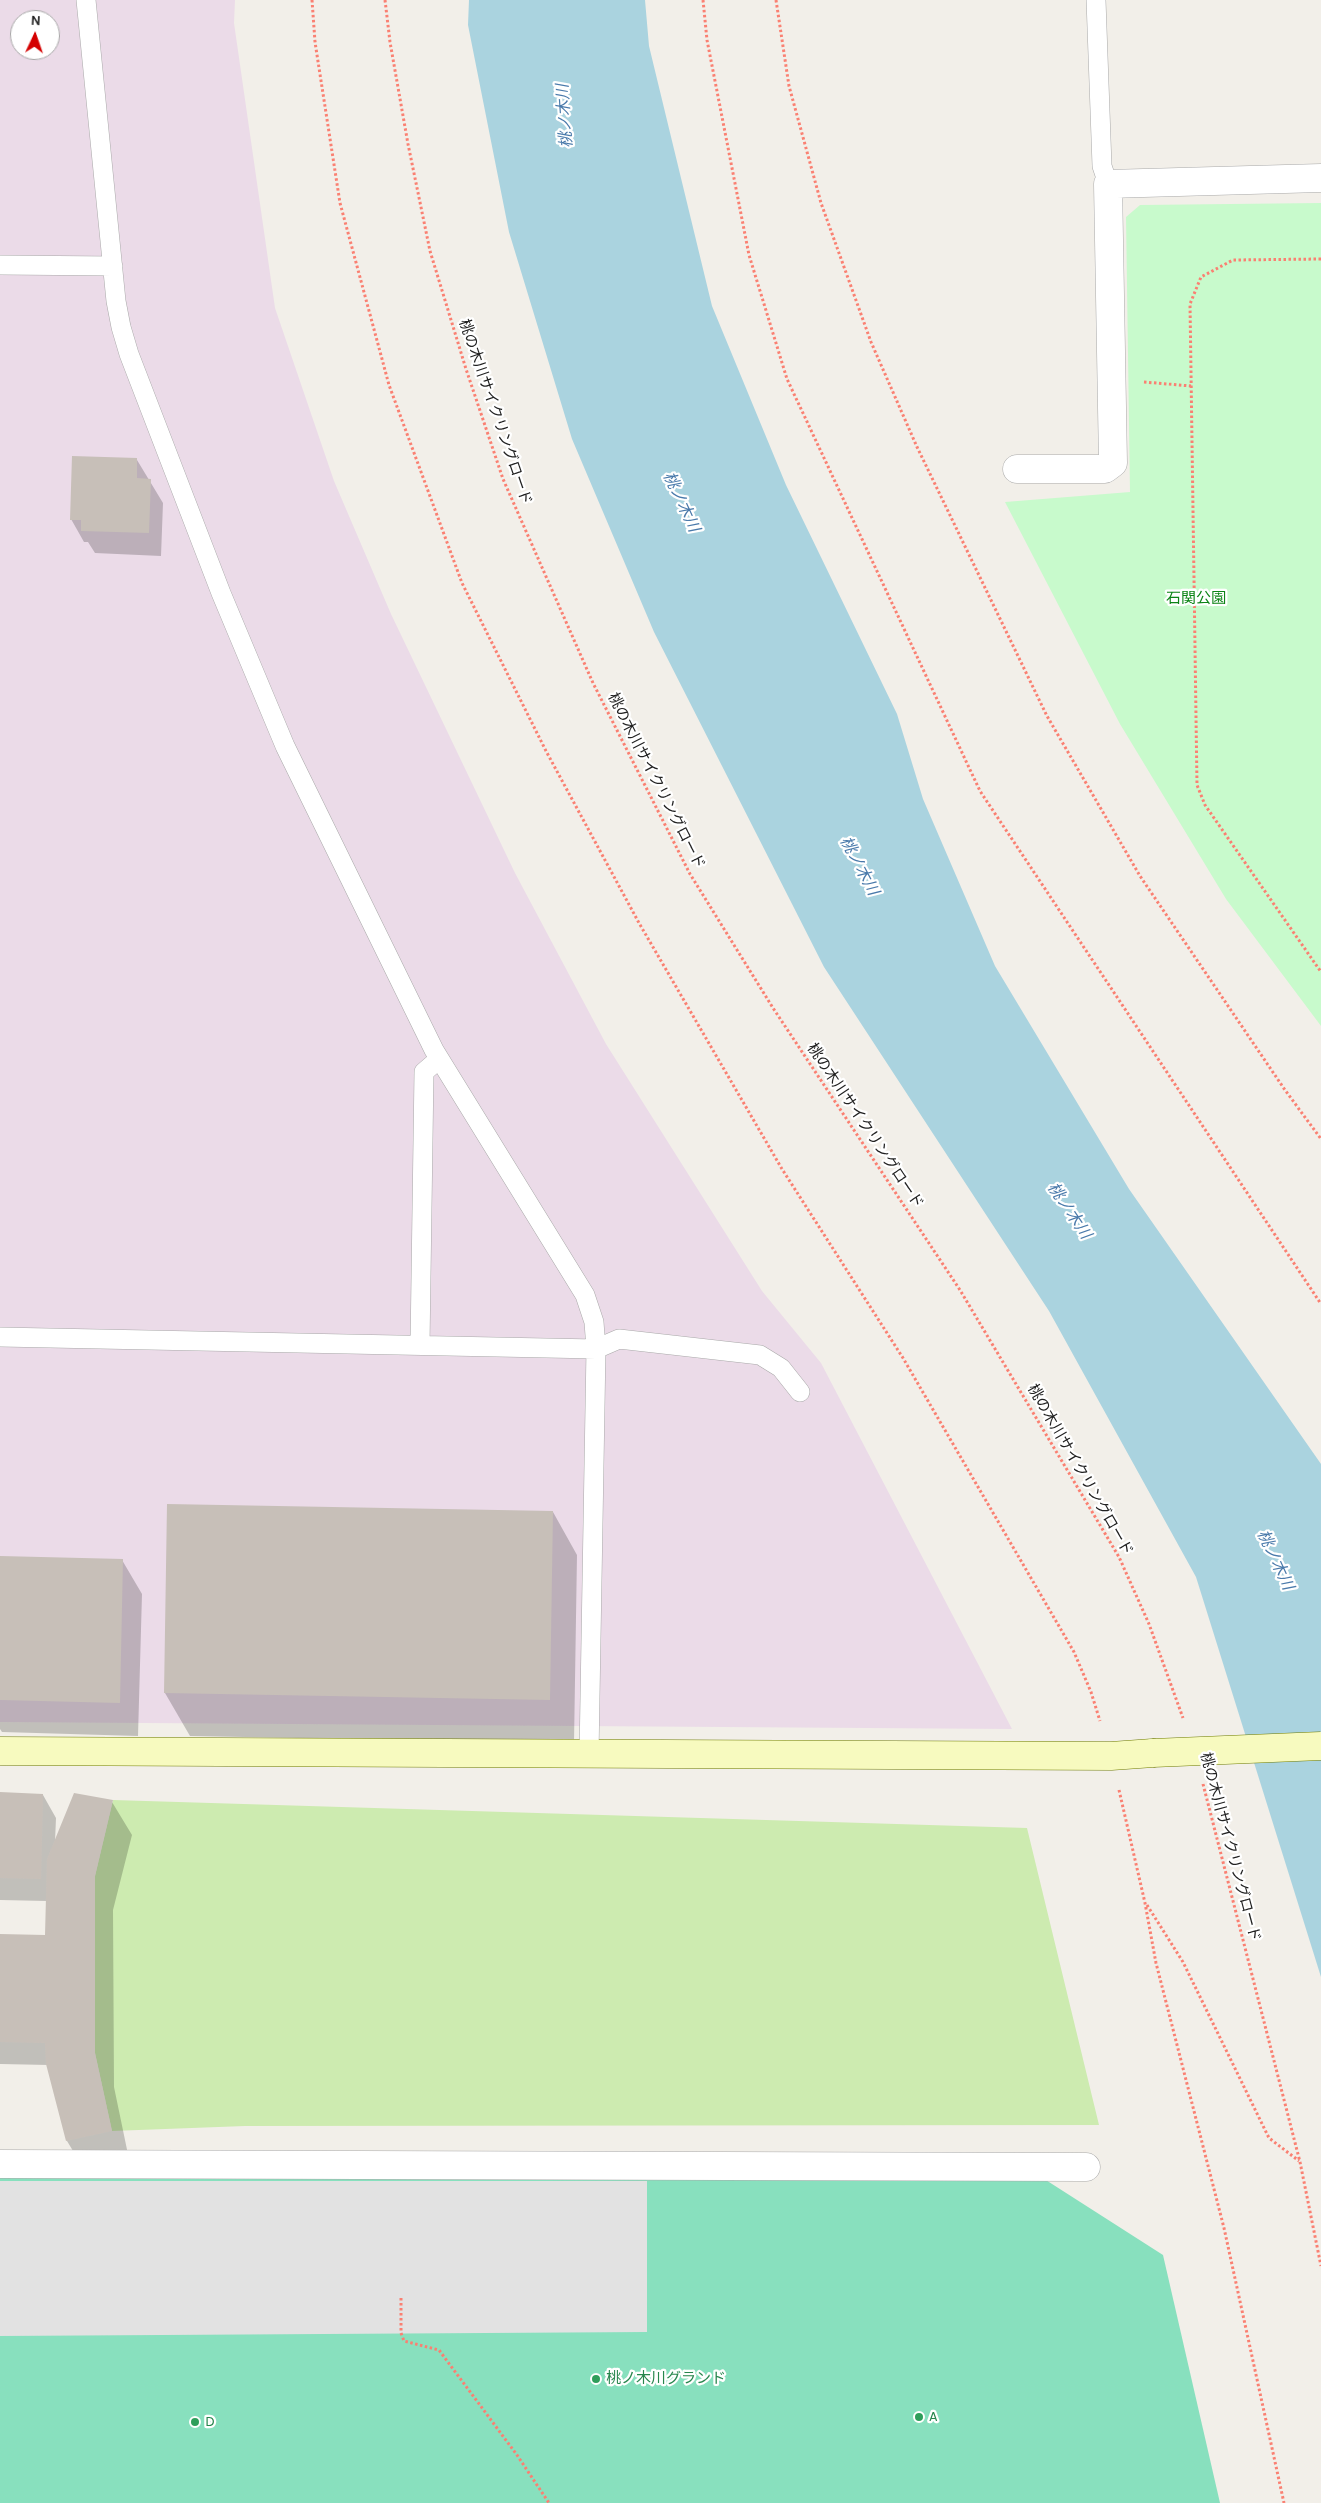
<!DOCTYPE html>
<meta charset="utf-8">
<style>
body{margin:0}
#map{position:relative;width:1321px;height:2503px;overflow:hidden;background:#f2efe9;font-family:Karla,sans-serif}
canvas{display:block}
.north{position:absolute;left:10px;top:10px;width:50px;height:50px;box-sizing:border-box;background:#fff;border:1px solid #a7a7a7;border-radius:50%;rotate:3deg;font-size:14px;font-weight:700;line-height:20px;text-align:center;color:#222}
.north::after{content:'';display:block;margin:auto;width:18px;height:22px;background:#d40000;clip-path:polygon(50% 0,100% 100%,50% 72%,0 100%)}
</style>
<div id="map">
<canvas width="1321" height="2503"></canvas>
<div class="north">N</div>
</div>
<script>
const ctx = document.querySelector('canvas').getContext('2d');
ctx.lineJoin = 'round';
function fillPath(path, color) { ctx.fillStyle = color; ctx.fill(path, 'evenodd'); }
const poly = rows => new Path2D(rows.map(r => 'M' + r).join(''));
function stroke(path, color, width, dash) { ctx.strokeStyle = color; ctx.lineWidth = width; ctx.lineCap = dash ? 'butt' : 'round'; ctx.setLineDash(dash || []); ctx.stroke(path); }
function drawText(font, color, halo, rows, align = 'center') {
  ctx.font = font + ' Karla,"Noto Sans JP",sans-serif'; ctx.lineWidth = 4.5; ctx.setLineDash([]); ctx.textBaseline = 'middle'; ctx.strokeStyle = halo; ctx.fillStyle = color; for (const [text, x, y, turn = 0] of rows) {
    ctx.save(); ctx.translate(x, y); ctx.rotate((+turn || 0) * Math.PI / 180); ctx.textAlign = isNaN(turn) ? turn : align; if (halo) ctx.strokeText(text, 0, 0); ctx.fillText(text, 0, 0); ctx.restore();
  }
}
const industrial = poly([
 [0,0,235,0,234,23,275,308,334,481,391,614,515,873,606,1044,762,1291,821,1363,1012,1729,0,1722],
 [20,20,50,20,50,50,20,50]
]);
const grass = poly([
 [113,1800,1027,1828,1099,2125,245,2126,112,2131,95,2053,95,1876]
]);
const park = poly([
 [1321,203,1321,1026,1226,899,1120,724,1005,502,1130,492,1126,217,1140,205]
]);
const pitch = poly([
 [0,2173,1038,2175,1163,2255,1220,2503,0,2503]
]);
const parking = poly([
 [0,2181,647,2181,647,2332,0,2336]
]);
const water = poly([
 [469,0,645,0,649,46,712,306,786,485,897,714,923,799,995,966,1129,1189,1321,1464,1321,1977,1196,1577,1049,1311,824,967,654,632,572,439,509,232,468,25]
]);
const shadow = poly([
 [137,460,163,503,161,556,95,553,88,542,84,542,71,519],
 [553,1512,577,1555,574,1743,190,1736,165,1693],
 [0,1557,122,1560,142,1594,138,1736,2,1732,0,1729],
 [0,1793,43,1795,56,1818,55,1842,112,1802,132,1835,113,1910,114,2087,130,2164,87,2174,67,2141,49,2065,0,2064,0,1936,47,1939,47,1901,0,1900]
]);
const building = poly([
 [72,456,137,458,137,478,151,479,149,533,81,531,81,520,70,520],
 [167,1504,553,1511,550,1700,164,1693],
 [0,1556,123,1559,120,1703,0,1700],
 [0,1792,43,1794,41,1879,0,1878],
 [74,1793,113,1800,95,1876,95,2053,112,2131,66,2141,46,2064,45,2043,0,2042,0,1934,45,1935,47,1859]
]);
const path = poly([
 [312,0,315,42,340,203,389,385,462,583,546,751,639,923,782,1169,903,1358,1074,1652,1091,1692,1100,1721],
 [385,0,390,42,408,144,430,251,466,369,503,479,593,683,690,874,773,1008,960,1290,1119,1557,1149,1624,1183,1718],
 [703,0,707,40,749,255,787,379,980,791,1321,1304],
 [776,0,789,86,821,203,871,342,917,447,1047,716,1140,876,1285,1090,1321,1139],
 [1321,259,1233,260,1201,277,1190,304,1197,785,1205,805,1321,972],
 [1144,382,1191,386],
 [1203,1784,1300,2162,1321,2266],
 [1119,1790,1145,1903,1156,1963,1224,2228,1284,2503],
 [1147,1905,1183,1962,1269,2138,1299,2161],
 [401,2298,401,2333,404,2341,439,2350,517,2455,549,2503]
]);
const lane = poly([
 [86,0,116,301,121,327,129,354,221,593,285,746,434,1050,585,1295,594,1322,596,1349,589,1755],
 [1096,0,1102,166,1108,184],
 [0,265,113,266],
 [0,1337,596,1349,619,1339,760,1355,781,1368,800,1392],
 [420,1345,424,1072,439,1059]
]);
const street = poly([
 [1017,469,1105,469,1113,463,1108,184,1321,178],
 [0,2164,1086,2167]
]);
const secondary = poly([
 [0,1751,1111,1756,1153,1753]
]);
const secondaryBridge = poly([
 [1153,1753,1321,1746]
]);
const markers = [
 [596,2379,5,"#2e9e5b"],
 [919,2417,5,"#2e9e5b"],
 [195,2422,5,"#2e9e5b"]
];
const streetNames = [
 ["桃の木川サイクリングロード",495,412,71],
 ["桃の木川サイクリングロード",656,781,63],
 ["桃の木川サイクリングロード",865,1126,56],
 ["桃の木川サイクリングロード",1080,1470,60],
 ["桃の木川サイクリングロード",1230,1847,75]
];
const parkNames = [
 ["石関公園",1196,599]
];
const leisureNames = [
 ["桃ノ木川グランド",606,2379],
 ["A",929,2417],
 ["D",205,2422]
];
const waterNames = [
 ["桃ノ木川",565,116,-94],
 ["桃ノ木川",681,502,65],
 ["桃ノ木川",859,866,62],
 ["桃ノ木川",1069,1211,56],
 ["桃ノ木川",1275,1560,65]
];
fillPath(industrial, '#ebdbe8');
fillPath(grass, '#cdebb0');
fillPath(park, '#c8facc');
fillPath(pitch, '#88e0be');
fillPath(parking, '#e2e2e2');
fillPath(water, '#aad3df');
fillPath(shadow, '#0003');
fillPath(building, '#c7bfb8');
stroke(lane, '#a9a9a9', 20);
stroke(street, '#a9a9a9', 29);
stroke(secondary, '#707d05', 29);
stroke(path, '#fa8072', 3, [2.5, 2.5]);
stroke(lane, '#fff', 19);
stroke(street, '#fff', 28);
stroke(secondary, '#f7fabf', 28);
stroke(secondaryBridge, '#707d05', 29, []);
stroke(secondaryBridge, '#f7fabf', 28);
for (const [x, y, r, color] of markers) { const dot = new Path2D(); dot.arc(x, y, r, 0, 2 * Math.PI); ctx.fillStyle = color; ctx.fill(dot); stroke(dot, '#fff', 2); }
drawText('15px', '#222', '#fff', streetNames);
drawText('15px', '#0c8416', '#fff', parkNames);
drawText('15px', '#27864d', '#fff', leisureNames, 'left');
drawText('italic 16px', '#4a7aab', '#fff', waterNames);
</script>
